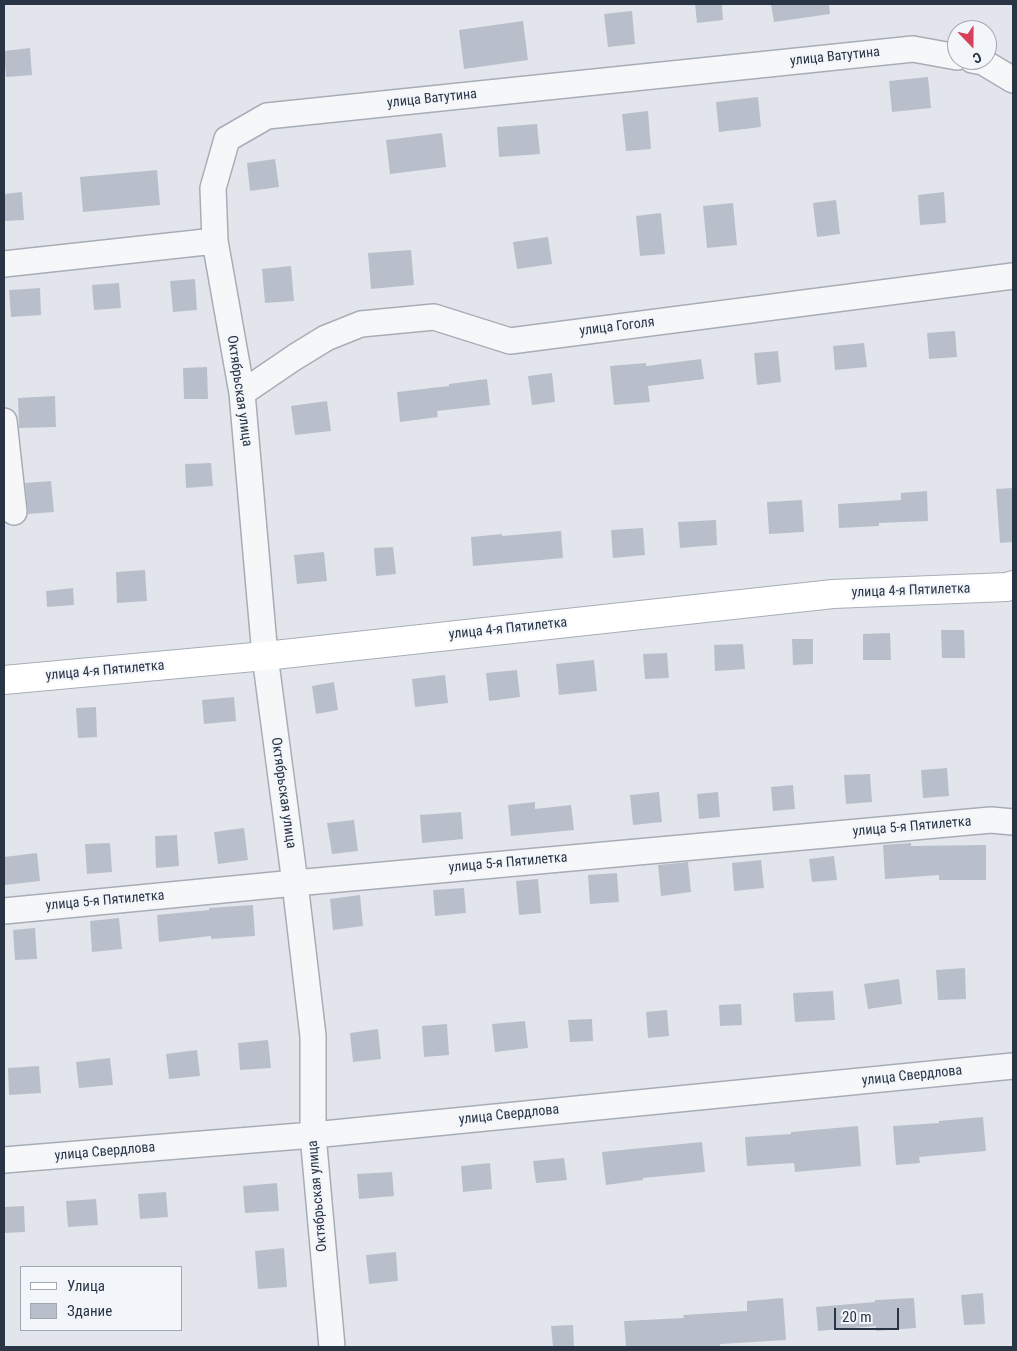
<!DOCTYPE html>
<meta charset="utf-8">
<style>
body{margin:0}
#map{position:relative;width:1017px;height:1351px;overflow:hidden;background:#e2e6ec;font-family:"Roboto Condensed",sans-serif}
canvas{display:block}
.frame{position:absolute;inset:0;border:5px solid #293445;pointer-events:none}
.legend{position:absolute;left:20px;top:1266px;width:162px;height:65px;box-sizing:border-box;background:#f2f5f9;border:1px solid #a2a8b1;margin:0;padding:6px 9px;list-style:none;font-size:15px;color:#293445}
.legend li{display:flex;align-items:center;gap:10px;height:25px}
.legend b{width:25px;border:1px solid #a2a8b1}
.north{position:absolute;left:947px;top:20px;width:50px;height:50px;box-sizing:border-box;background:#f2f5f9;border:1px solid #a2a8b1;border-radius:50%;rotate:158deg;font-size:14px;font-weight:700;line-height:20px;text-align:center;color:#293445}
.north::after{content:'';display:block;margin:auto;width:18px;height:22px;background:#d8405a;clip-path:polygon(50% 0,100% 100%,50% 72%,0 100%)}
.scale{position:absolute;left:834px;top:1308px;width:65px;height:22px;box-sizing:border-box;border:2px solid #293445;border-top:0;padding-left:6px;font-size:15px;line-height:18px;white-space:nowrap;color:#293445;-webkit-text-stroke:4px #f2f5f9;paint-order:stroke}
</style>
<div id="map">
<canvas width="1017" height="1351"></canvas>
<div class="frame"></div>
<ul class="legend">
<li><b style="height:6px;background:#fff"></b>Улица</li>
<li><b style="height:14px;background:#b9bfca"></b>Здание</li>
</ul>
<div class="north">С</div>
<div class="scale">20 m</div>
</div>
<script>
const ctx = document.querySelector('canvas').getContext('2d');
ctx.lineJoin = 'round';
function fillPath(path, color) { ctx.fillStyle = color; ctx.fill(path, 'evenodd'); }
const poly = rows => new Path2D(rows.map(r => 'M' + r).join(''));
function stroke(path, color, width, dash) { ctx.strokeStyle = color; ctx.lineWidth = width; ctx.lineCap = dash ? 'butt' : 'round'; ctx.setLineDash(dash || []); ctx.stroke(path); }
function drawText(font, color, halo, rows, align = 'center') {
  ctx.font = font + ' "Roboto Condensed",sans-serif'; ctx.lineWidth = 4; ctx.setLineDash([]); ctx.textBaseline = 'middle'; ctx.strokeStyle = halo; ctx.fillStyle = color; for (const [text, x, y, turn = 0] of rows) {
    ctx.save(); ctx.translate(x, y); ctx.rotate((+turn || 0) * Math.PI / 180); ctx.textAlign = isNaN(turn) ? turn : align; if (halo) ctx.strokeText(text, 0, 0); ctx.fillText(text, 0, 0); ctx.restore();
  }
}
const building = poly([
 [695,4,722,4,723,20,697,23],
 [771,4,829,4,830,14,774,22],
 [632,11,635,44,608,47,604,14],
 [523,21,528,60,464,69,459,30],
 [30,48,32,75,6,77,4,51],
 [928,77,931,108,892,112,889,81],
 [758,97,761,127,719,132,716,102],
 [648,111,651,149,626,151,622,114],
 [537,124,540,154,499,157,497,127],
 [442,133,446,167,390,174,386,140],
 [275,159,279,187,250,191,247,163],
 [157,170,160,205,83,212,80,177],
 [22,192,24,220,4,221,4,194],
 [944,192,946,223,920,225,918,195],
 [836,200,840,234,817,237,813,203],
 [733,203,737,245,707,248,703,206],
 [661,213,665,254,640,256,636,216],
 [548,237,552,264,517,269,513,242],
 [411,250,414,285,371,289,368,253],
 [291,266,294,301,265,303,262,269],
 [195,279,197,310,173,312,170,281],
 [119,283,121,308,94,310,92,285],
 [40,288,41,315,11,317,9,290],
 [955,331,957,357,929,359,927,333],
 [864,343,867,367,835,370,833,346],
 [778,351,781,382,757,385,754,353],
 [701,359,704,379,648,386,650,402,614,405,610,366,646,363,646,366],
 [207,367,208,399,184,399,183,368],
 [552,373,555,402,532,405,528,376],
 [487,379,490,405,437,411,438,417,400,422,397,392,449,386,449,384],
 [55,396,56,427,19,428,18,398],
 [327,401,331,431,295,435,291,406],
 [211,463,213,486,186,488,185,464],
 [51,481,54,512,28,514,25,483],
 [1013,488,1013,542,1000,543,996,489],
 [927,491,928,521,879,523,879,526,839,528,838,504,901,500,901,493],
 [802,500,804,532,769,534,767,502],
 [716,520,717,545,680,548,678,522],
 [643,528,645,555,613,558,611,530],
 [561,531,563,558,473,566,471,537,502,534,502,536],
 [393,547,396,574,376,576,374,548],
 [324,552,327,581,297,584,294,555],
 [145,570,147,601,117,603,116,572],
 [73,588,74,605,47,607,46,591],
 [941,630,964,630,965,658,942,658],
 [890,633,891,660,863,660,863,634],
 [792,639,813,639,813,664,793,665],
 [743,644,745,669,715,671,714,645],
 [667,653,669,678,645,679,643,654],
 [594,660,597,691,559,695,556,664],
 [517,670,520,697,489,701,486,673],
 [445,675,448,703,415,707,412,679],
 [334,682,338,710,316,714,312,686],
 [234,697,236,721,204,724,202,700],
 [96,707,97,737,78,738,76,708],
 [947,768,949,796,923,798,921,770],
 [870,774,872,802,846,804,844,775],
 [793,785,795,809,773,811,771,787],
 [659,792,662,822,633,825,630,795],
 [718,792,720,817,699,819,697,794],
 [535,802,535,809,571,805,574,830,511,836,508,805],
 [461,812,463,839,422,843,420,815],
 [354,820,358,851,332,854,327,823],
 [244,828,248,860,218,864,214,832],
 [177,835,179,866,156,868,155,836],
 [110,843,112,872,87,874,85,844],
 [911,843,911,846,986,845,986,880,939,880,939,875,885,879,883,845],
 [37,853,40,881,5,885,4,857],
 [834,856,837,880,812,882,809,859],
 [761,860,764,888,734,891,732,863],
 [688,862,691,892,661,896,658,865],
 [617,873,619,902,590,904,588,875],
 [538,879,541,913,519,915,516,881],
 [464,888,466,913,435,916,433,890],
 [360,895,363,926,333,930,330,899],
 [253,905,255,936,211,939,211,936,159,942,157,915,209,910,209,908],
 [119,918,122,949,92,952,90,921],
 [35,928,37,959,15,960,13,930],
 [965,968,966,999,938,1000,936,970],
 [899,979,902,1004,868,1009,864,984],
 [833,991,835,1020,795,1022,793,993],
 [741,1004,742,1025,720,1026,719,1005],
 [667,1010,669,1036,648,1038,646,1012],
 [592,1019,593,1041,570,1042,568,1020],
 [525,1021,528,1048,495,1052,492,1024],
 [447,1024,449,1055,424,1057,422,1026],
 [378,1029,381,1059,353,1062,350,1033],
 [268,1040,271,1068,240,1070,238,1043],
 [197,1050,200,1076,169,1079,166,1054],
 [110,1058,113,1085,79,1088,76,1062],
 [39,1066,41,1093,9,1095,8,1068],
 [983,1117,986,1151,919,1157,920,1163,896,1165,893,1126,939,1123,939,1121],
 [858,1126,861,1166,795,1172,794,1163,747,1166,745,1137,791,1134,791,1132],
 [702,1142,705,1172,643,1178,643,1180,606,1185,602,1152],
 [564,1158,567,1180,536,1183,533,1161],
 [490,1163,492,1189,463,1192,461,1166],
 [392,1172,394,1196,359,1199,357,1174],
 [277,1183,279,1211,245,1213,243,1186],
 [166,1192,168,1217,140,1219,138,1194],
 [96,1199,98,1225,68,1227,66,1201],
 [24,1206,25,1232,4,1233,4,1207],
 [284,1248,287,1287,258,1289,255,1251],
 [396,1252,398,1281,369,1284,366,1255],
 [983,1293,985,1324,964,1325,961,1295],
 [783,1298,786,1340,720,1344,720,1346,699,1347,626,1347,624,1321,684,1318,683,1315,747,1311,747,1301],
 [914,1298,916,1328,876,1331,876,1326,818,1331,816,1307,875,1302,875,1300],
 [573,1325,574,1347,553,1347,551,1326]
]);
const street = poly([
 [972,60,983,62,1013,80],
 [215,241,242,393,265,656,295,883,313,1036,313,1135,332,1347],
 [4,264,215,241,213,188,227,139,267,116,913,49,957,57],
 [242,393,295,357,326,338,361,324,434,317,510,341,1013,276],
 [4,421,14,512],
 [4,911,295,883,991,820,1013,822],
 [4,1160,313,1135,1013,1066]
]);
const secondary = poly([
 [4,680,265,656,833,594,1007,587,1013,585]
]);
const streetNames = [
 ["улица Ватутина",835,57,-6],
 ["улица Ватутина",432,99,-6],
 ["улица Гоголя",617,327,-7],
 ["Октябрьская улица",239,391,82],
 ["улица 4-я Пятилетка",911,591,-2],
 ["улица 4-я Пятилетка",508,629,-6],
 ["улица 4-я Пятилетка",105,671,-5],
 ["Октябрьская улица",283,793,82],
 ["улица 5-я Пятилетка",912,827,-5],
 ["улица 5-я Пятилетка",508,863,-5],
 ["улица 5-я Пятилетка",105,901,-5],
 ["улица Свердлова",912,1076,-6],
 ["улица Свердлова",509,1115,-6],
 ["улица Свердлова",105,1152,-5],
 ["Октябрьская улица",318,1196,-95]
];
fillPath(building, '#b9bfca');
stroke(street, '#a7adb7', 28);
stroke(secondary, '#a7adb7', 30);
stroke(street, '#f6f7f9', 25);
stroke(secondary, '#fff', 28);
drawText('14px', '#293445', '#f2f5f9', streetNames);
</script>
